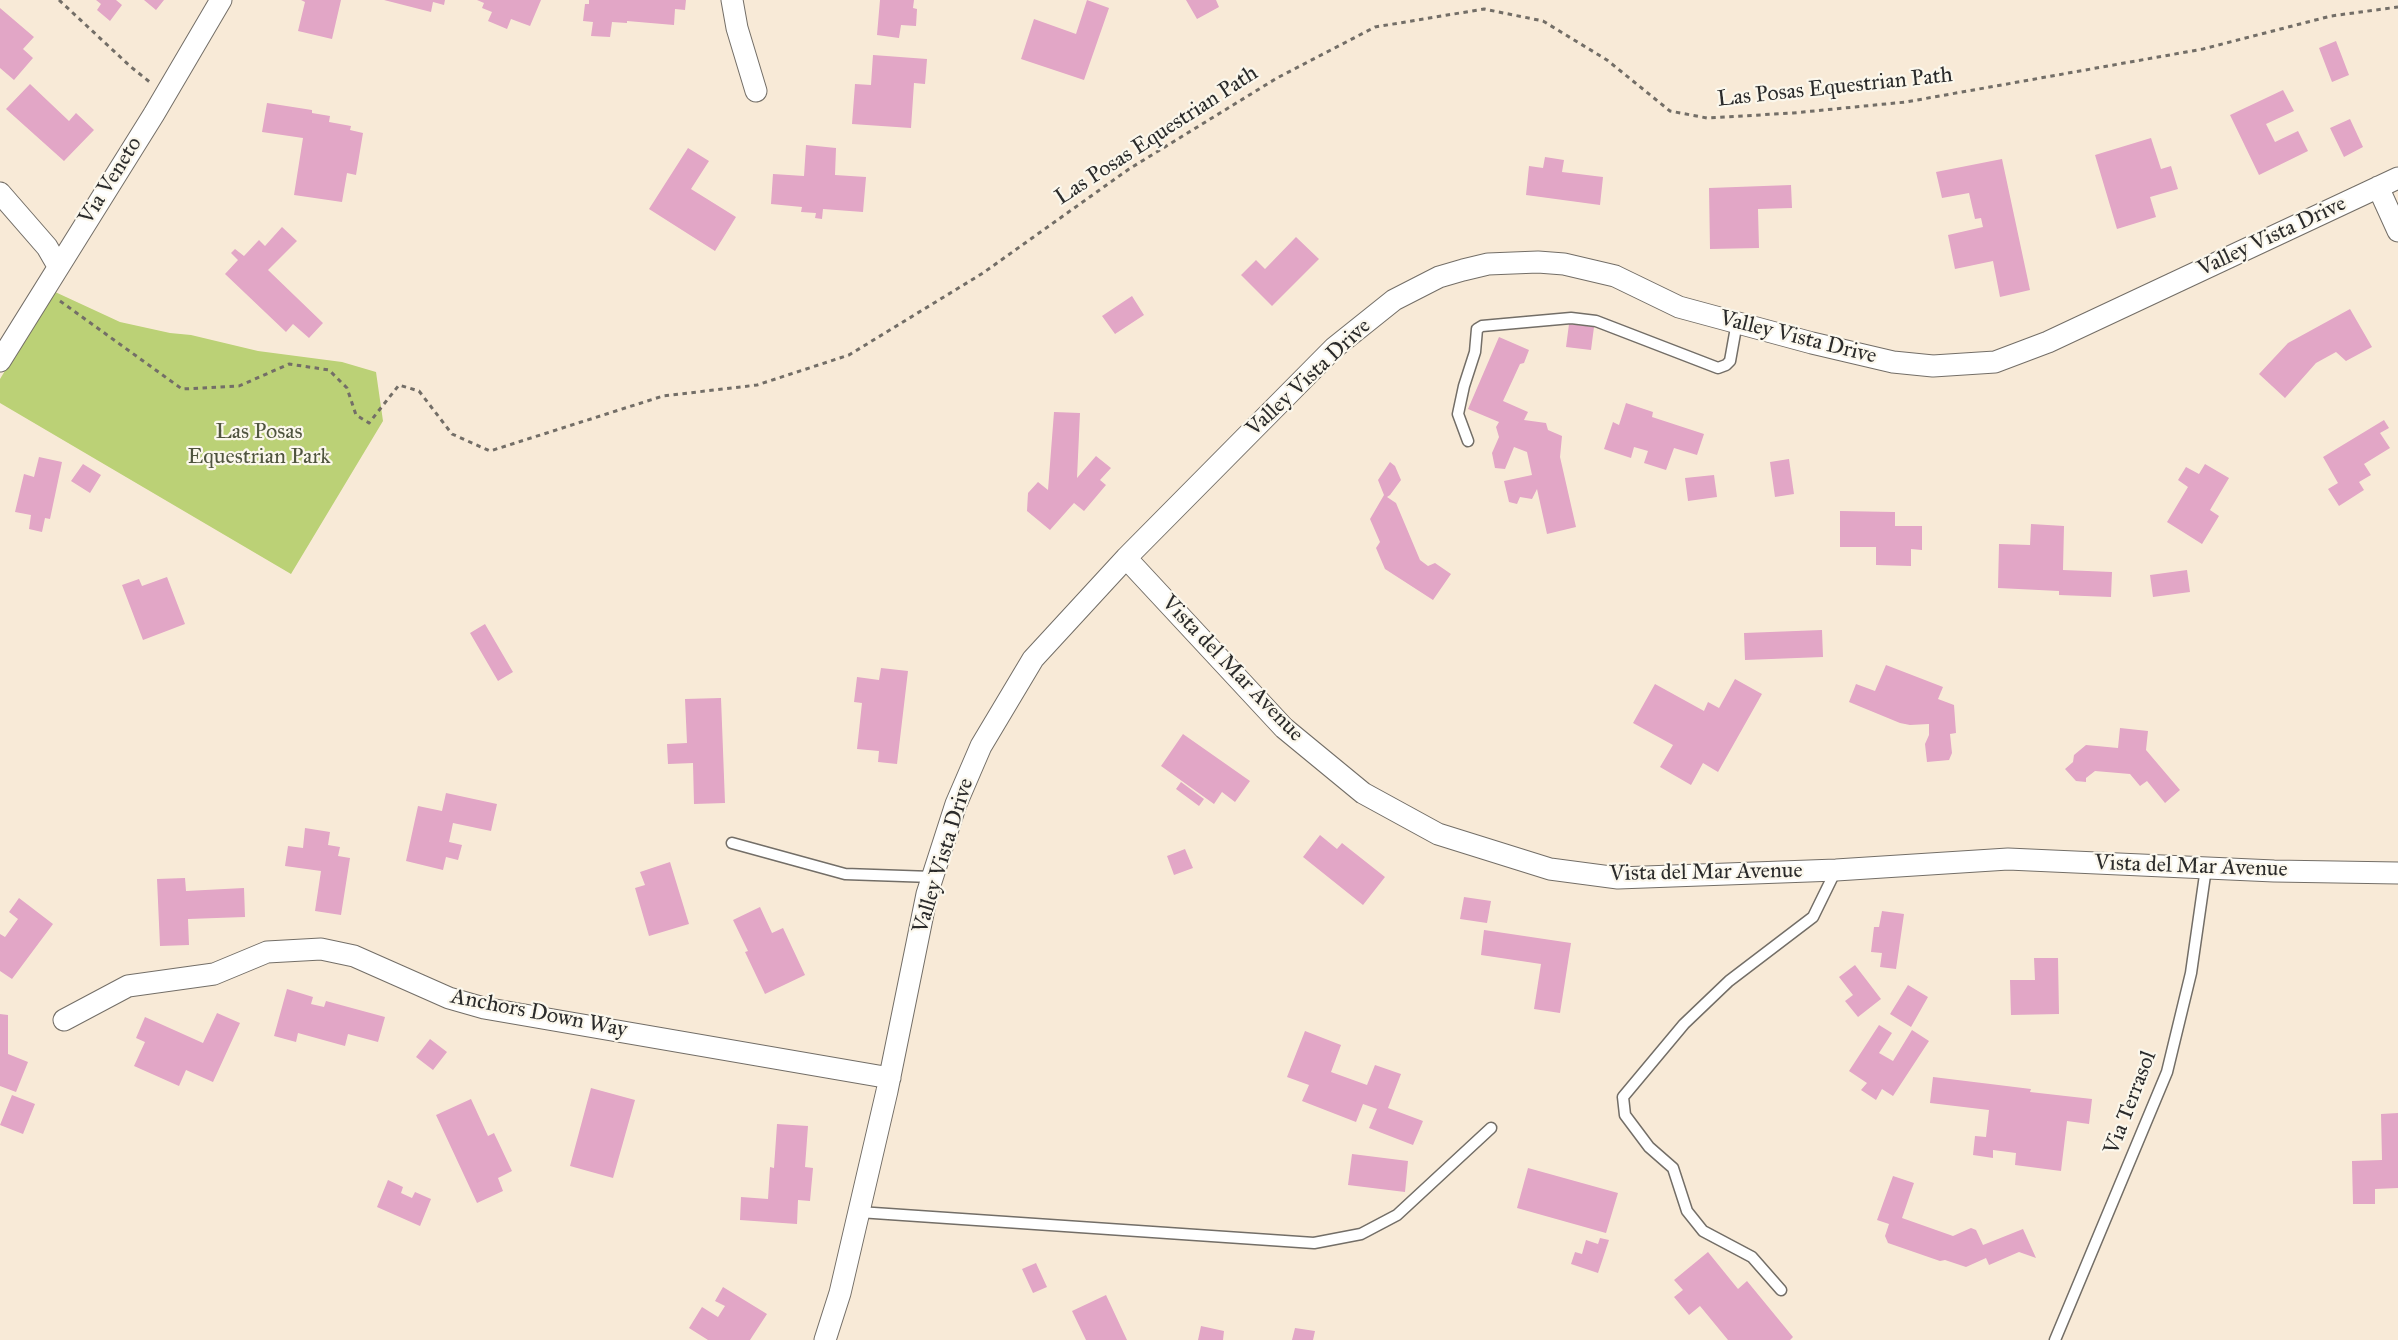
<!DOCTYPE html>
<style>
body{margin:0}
canvas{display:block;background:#f8ead7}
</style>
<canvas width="2398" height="1340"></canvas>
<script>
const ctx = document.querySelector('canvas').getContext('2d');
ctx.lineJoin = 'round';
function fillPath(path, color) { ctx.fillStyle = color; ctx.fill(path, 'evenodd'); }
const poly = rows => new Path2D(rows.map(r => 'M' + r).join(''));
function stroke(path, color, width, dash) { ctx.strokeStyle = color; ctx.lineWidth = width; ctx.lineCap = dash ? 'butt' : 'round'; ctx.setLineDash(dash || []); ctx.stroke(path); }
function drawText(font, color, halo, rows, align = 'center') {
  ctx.font = font + ' "IM FELL Great Primer",serif'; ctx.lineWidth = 4.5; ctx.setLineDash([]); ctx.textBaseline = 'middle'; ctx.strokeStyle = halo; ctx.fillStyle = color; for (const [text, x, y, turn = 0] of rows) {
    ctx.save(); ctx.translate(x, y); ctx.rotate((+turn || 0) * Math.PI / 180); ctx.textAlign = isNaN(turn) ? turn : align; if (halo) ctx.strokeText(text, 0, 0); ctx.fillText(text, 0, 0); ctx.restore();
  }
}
const green = poly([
 [53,291,120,322,170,333,191,335,258,351,342,362,376,372,383,421,291,574,0,403,0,379]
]);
const building = poly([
 [96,0,116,0,122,5,110,21,97,10,101,4],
 [144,0,164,0,156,10],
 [301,0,341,0,332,39,298,31,305,2],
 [384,0,445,0,444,5,433,2,431,12],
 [477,0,541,0,530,26,511,19,507,29,488,21,492,12,482,8,484,3],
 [589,0,686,0,685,10,675,9,674,25,627,21,627,23,612,22,610,37,591,36,593,22,583,21,585,4,589,4],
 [880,0,914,0,913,8,917,9,916,26,901,25,899,38,877,35],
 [1087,0,1109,8,1084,80,1021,59,1034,19,1076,34],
 [1186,0,1216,0,1219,7,1197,19],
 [0,8,34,37,23,49,33,58,14,80,0,68],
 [2336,41,2349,75,2332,82,2319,48],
 [873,55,927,59,925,84,914,83,911,128,852,124,855,84,871,85],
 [30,84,69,121,76,113,94,130,64,161,6,109],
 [2283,90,2294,111,2266,124,2275,142,2298,131,2308,151,2259,175,2230,115],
 [267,103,312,110,312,113,330,116,329,122,351,126,350,130,363,133,356,175,347,173,342,202,294,195,303,138,262,132],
 [2350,119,2363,147,2344,157,2330,128],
 [2151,138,2161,169,2171,166,2178,189,2150,197,2156,217,2117,229,2095,155],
 [806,145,836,148,835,175,866,177,863,212,823,209,822,219,815,218,816,213,801,212,802,207,771,204,773,174,804,176],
 [688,148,709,161,691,189,736,217,715,251,649,209],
 [1545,157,1564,160,1562,172,1603,177,1600,205,1526,195,1529,166,1543,168],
 [2002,159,2030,290,2000,297,1993,261,1955,269,1948,235,1983,227,1981,218,1975,219,1969,193,1942,198,1936,172],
 [1791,185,1792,208,1758,209,1759,248,1710,249,1709,188],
 [282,227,297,241,268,270,323,323,309,338,293,324,286,332,225,274,238,260,231,253,235,249,244,256,259,240,265,246],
 [1296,237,1319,259,1272,306,1241,275,1256,260,1265,269],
 [1132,296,1144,315,1115,334,1102,316],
 [2350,309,2372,347,2346,361,2336,352,2316,363,2285,398,2259,374,2288,343],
 [1569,324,1594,327,1591,350,1566,347],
 [1499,337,1529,350,1524,363,1520,364,1503,401,1528,412,1524,420,1546,423,1548,430,1562,436,1560,457,1576,527,1547,534,1537,489,1532,499,1520,497,1517,504,1509,502,1504,481,1532,475,1527,452,1514,447,1505,469,1495,468,1492,453,1499,437,1496,427,1499,422,1468,409],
 [1626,403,1653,412,1652,417,1704,434,1697,455,1674,448,1666,470,1644,463,1648,451,1634,447,1631,458,1604,449,1613,422,1619,425],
 [1054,412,1080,413,1077,478,1096,456,1111,468,1100,480,1106,485,1084,511,1074,503,1050,530,1027,511,1028,493,1038,482,1048,490],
 [2384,420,2389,428,2380,433,2390,448,2364,464,2371,475,2359,482,2364,490,2339,506,2328,489,2338,483,2323,457],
 [39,457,62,462,50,519,45,518,42,532,29,529,31,515,15,512,24,474,34,477],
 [1789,459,1794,494,1775,497,1770,462],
 [1390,462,1395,466,1401,480,1390,495,1387,497,1396,503,1420,560,1428,566,1435,563,1451,574,1433,600,1385,569,1376,548,1380,542,1370,519,1384,495,1378,480],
 [83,464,101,475,90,493,71,481],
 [2205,464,2229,478,2210,510,2219,516,2202,544,2167,522,2188,487,2178,480,2186,467,2199,474],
 [1714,475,1717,497,1688,501,1685,478],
 [1840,511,1895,512,1895,526,1922,526,1922,550,1911,549,1911,566,1876,565,1876,547,1840,547],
 [2031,524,2064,526,2063,570,2112,572,2111,597,2059,595,2059,591,1998,588,1999,544,2030,545],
 [2187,570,2190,592,2153,597,2150,575],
 [167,577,185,624,143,640,122,585,139,579,142,586],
 [485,624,513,672,498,681,470,633],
 [1822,630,1823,657,1745,660,1744,633],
 [1886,665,1943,687,1938,699,1954,705,1956,733,1950,734,1952,753,1949,760,1927,762,1925,744,1929,735,1929,724,1910,725,1900,723,1849,702,1856,684,1875,691],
 [881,668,908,671,897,764,878,762,879,751,857,749,862,703,854,702,857,677,879,680],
 [1735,679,1762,694,1718,772,1703,763,1691,785,1660,767,1673,745,1633,723,1655,684,1704,711,1708,702,1719,708],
 [721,698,725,803,694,804,693,763,668,764,667,744,687,743,685,699],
 [2120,728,2148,731,2146,750,2180,790,2165,803,2147,781,2140,786,2130,774,2095,771,2086,778,2086,782,2076,781,2065,769,2073,762,2074,755,2086,745,2118,748],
 [1183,734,1250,781,1235,802,1222,792,1214,804,1161,766],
 [1181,782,1204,799,1199,806,1176,789],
 [446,793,497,804,491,831,453,823,449,842,462,845,458,860,446,857,443,870,406,861,418,806,442,811],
 [305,828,330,832,328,845,340,847,338,856,350,858,341,915,315,911,321,871,285,866,288,846,303,848],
 [1320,835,1337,849,1342,843,1385,877,1363,905,1303,857],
 [1185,849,1193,868,1174,875,1167,856],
 [670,862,689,924,649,936,635,888,645,885,640,872],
 [185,878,186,891,244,888,245,917,188,919,189,945,160,946,157,879],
 [1464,897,1491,901,1487,923,1460,919],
 [19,898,53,924,12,979,0,971,0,934,5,937,18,919,9,912],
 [760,907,772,933,783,928,805,975,765,994,745,952,748,951,733,920],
 [1882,911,1904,914,1896,969,1880,967,1882,953,1871,952,1874,927,1879,927],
 [1484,930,1571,943,1560,1013,1534,1009,1541,964,1481,955],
 [2034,958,2058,958,2059,1014,2011,1015,2010,980,2035,980],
 [1855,965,1881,999,1858,1017,1845,1001,1853,995,1839,977],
 [1908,985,1928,997,1911,1027,1890,1014],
 [287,989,313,997,311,1004,324,1007,326,1001,385,1017,378,1042,348,1034,345,1046,298,1033,296,1042,274,1036],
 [217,1013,240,1023,213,1082,186,1070,179,1086,134,1066,145,1042,136,1038,145,1017,203,1043],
 [0,1014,8,1015,8,1054,28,1062,16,1092,0,1086],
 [1879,1025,1892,1033,1879,1053,1893,1061,1912,1030,1929,1041,1893,1096,1882,1089,1876,1100,1861,1090,1867,1083,1849,1071],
 [1305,1031,1341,1045,1331,1072,1367,1085,1375,1065,1401,1074,1388,1108,1423,1121,1413,1145,1369,1128,1377,1109,1363,1104,1356,1122,1302,1101,1309,1085,1287,1077],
 [430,1039,447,1052,433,1070,416,1057],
 [1933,1077,2031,1089,2030,1092,2092,1099,2089,1124,2067,1121,2061,1171,2015,1165,2016,1153,1993,1150,1993,1158,1973,1155,1975,1136,1986,1137,1989,1110,1930,1103],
 [591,1088,635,1100,613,1178,570,1166],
 [12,1095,35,1104,23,1134,0,1125],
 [471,1099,488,1136,494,1133,512,1171,498,1178,503,1191,477,1203,436,1115],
 [2398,1113,2398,1188,2375,1189,2375,1204,2353,1204,2352,1161,2382,1160,2381,1114],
 [777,1124,808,1126,805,1167,813,1168,810,1201,798,1200,797,1224,740,1220,741,1197,768,1199,770,1167,774,1168],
 [1352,1154,1408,1161,1405,1192,1348,1185],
 [1528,1168,1618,1193,1606,1233,1517,1208],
 [1893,1176,1914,1183,1902,1218,1953,1236,1971,1228,1976,1230,1983,1245,2023,1229,2036,1258,2019,1252,1989,1265,1986,1258,1966,1267,1945,1260,1940,1261,1888,1243,1885,1236,1889,1224,1877,1220],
 [388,1180,403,1187,401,1193,412,1198,415,1192,431,1199,420,1226,377,1207],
 [1600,1238,1609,1240,1598,1273,1571,1264,1575,1252,1582,1254,1586,1240,1598,1244],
 [1708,1252,1738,1289,1747,1281,1793,1337,1790,1340,1728,1340,1700,1306,1689,1315,1674,1297,1683,1290,1674,1280],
 [1036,1263,1047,1287,1033,1293,1022,1269],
 [723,1287,767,1314,750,1340,708,1340,689,1328,702,1307,718,1317,725,1306,715,1301],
 [1106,1295,1127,1340,1086,1340,1072,1311],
 [1201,1326,1224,1331,1223,1340,1198,1340],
 [1295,1328,1315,1331,1313,1340,1292,1340]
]);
const path = poly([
 [59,0,131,67,151,83],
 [60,301,182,389,239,386,289,364,329,370,347,388,356,415,369,423,399,385,419,391,452,434,490,451,663,396,757,385,849,355,983,273,1129,169,1277,78,1375,27,1484,9,1543,21,1607,60,1670,111,1707,118,1793,113,1906,102,2203,49,2331,16,2398,7]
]);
const lane = poly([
 [1468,441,1458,414,1464,386,1475,352,1477,329,1482,326,1571,318,1596,321,1718,368,1726,365,1730,361,1737,322],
 [732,843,845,874,932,877],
 [859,1212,1314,1243,1361,1234,1397,1215,1491,1128],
 [1781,1290,1752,1257,1703,1231,1687,1211,1673,1168,1649,1147,1625,1115,1623,1097,1684,1024,1729,981,1813,917,1836,870],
 [2055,1340,2167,1072,2191,973,2206,868]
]);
const street = poly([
 [732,0,737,28,756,91],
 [2378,187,2398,231],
 [0,193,47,247,58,266],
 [0,361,154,114,221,0],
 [1126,558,1284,728,1363,793,1438,834,1550,869,1618,878,1836,870,2008,859,2274,871,2398,873],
 [64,1020,128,986,214,974,267,952,321,949,354,956,449,998,484,1008,890,1078],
 [825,1340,840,1293,887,1091,927,894,956,804,981,746,1033,659,1126,558,1334,348,1394,300,1439,277,1463,270,1488,264,1538,262,1564,264,1615,276,1679,307,1812,343,1893,362,1933,366,1995,362,2048,342,2398,178]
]);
const streetNames = [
 ["Las Posas Equestrian Path",1835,88,-6],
 ["Las Posas Equestrian Path",1157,136,-33],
 ["Via Veneto",111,181,-58],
 ["Valley Vista Drive",2272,237,-25],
 ["Valley Vista Drive",1798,338,14],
 ["Valley Vista Drive",1309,378,-43],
 ["Vista del Mar Avenue",1232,669,46],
 ["Valley Vista Drive",944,856,-73],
 ["Vista del Mar Avenue",2191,867,2],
 ["Vista del Mar Avenue",1706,873,-1],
 ["Anchors Down Way",539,1014,11],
 ["Via Terrasol",2131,1103,-69]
];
const parkNames = [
 ["Las Posas",259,433],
 ["Equestrian Park",259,458]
];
fillPath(green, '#bbd176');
fillPath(building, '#e2a6c6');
stroke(lane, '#736e67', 13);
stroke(street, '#736e67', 23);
stroke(path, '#736e67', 3, [4.5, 4.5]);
stroke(lane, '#fff', 10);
stroke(street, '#fff', 21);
drawText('22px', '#2b2b2b', '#fbf7ec', streetNames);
drawText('22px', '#4f543e', '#fbf7ec', parkNames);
</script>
